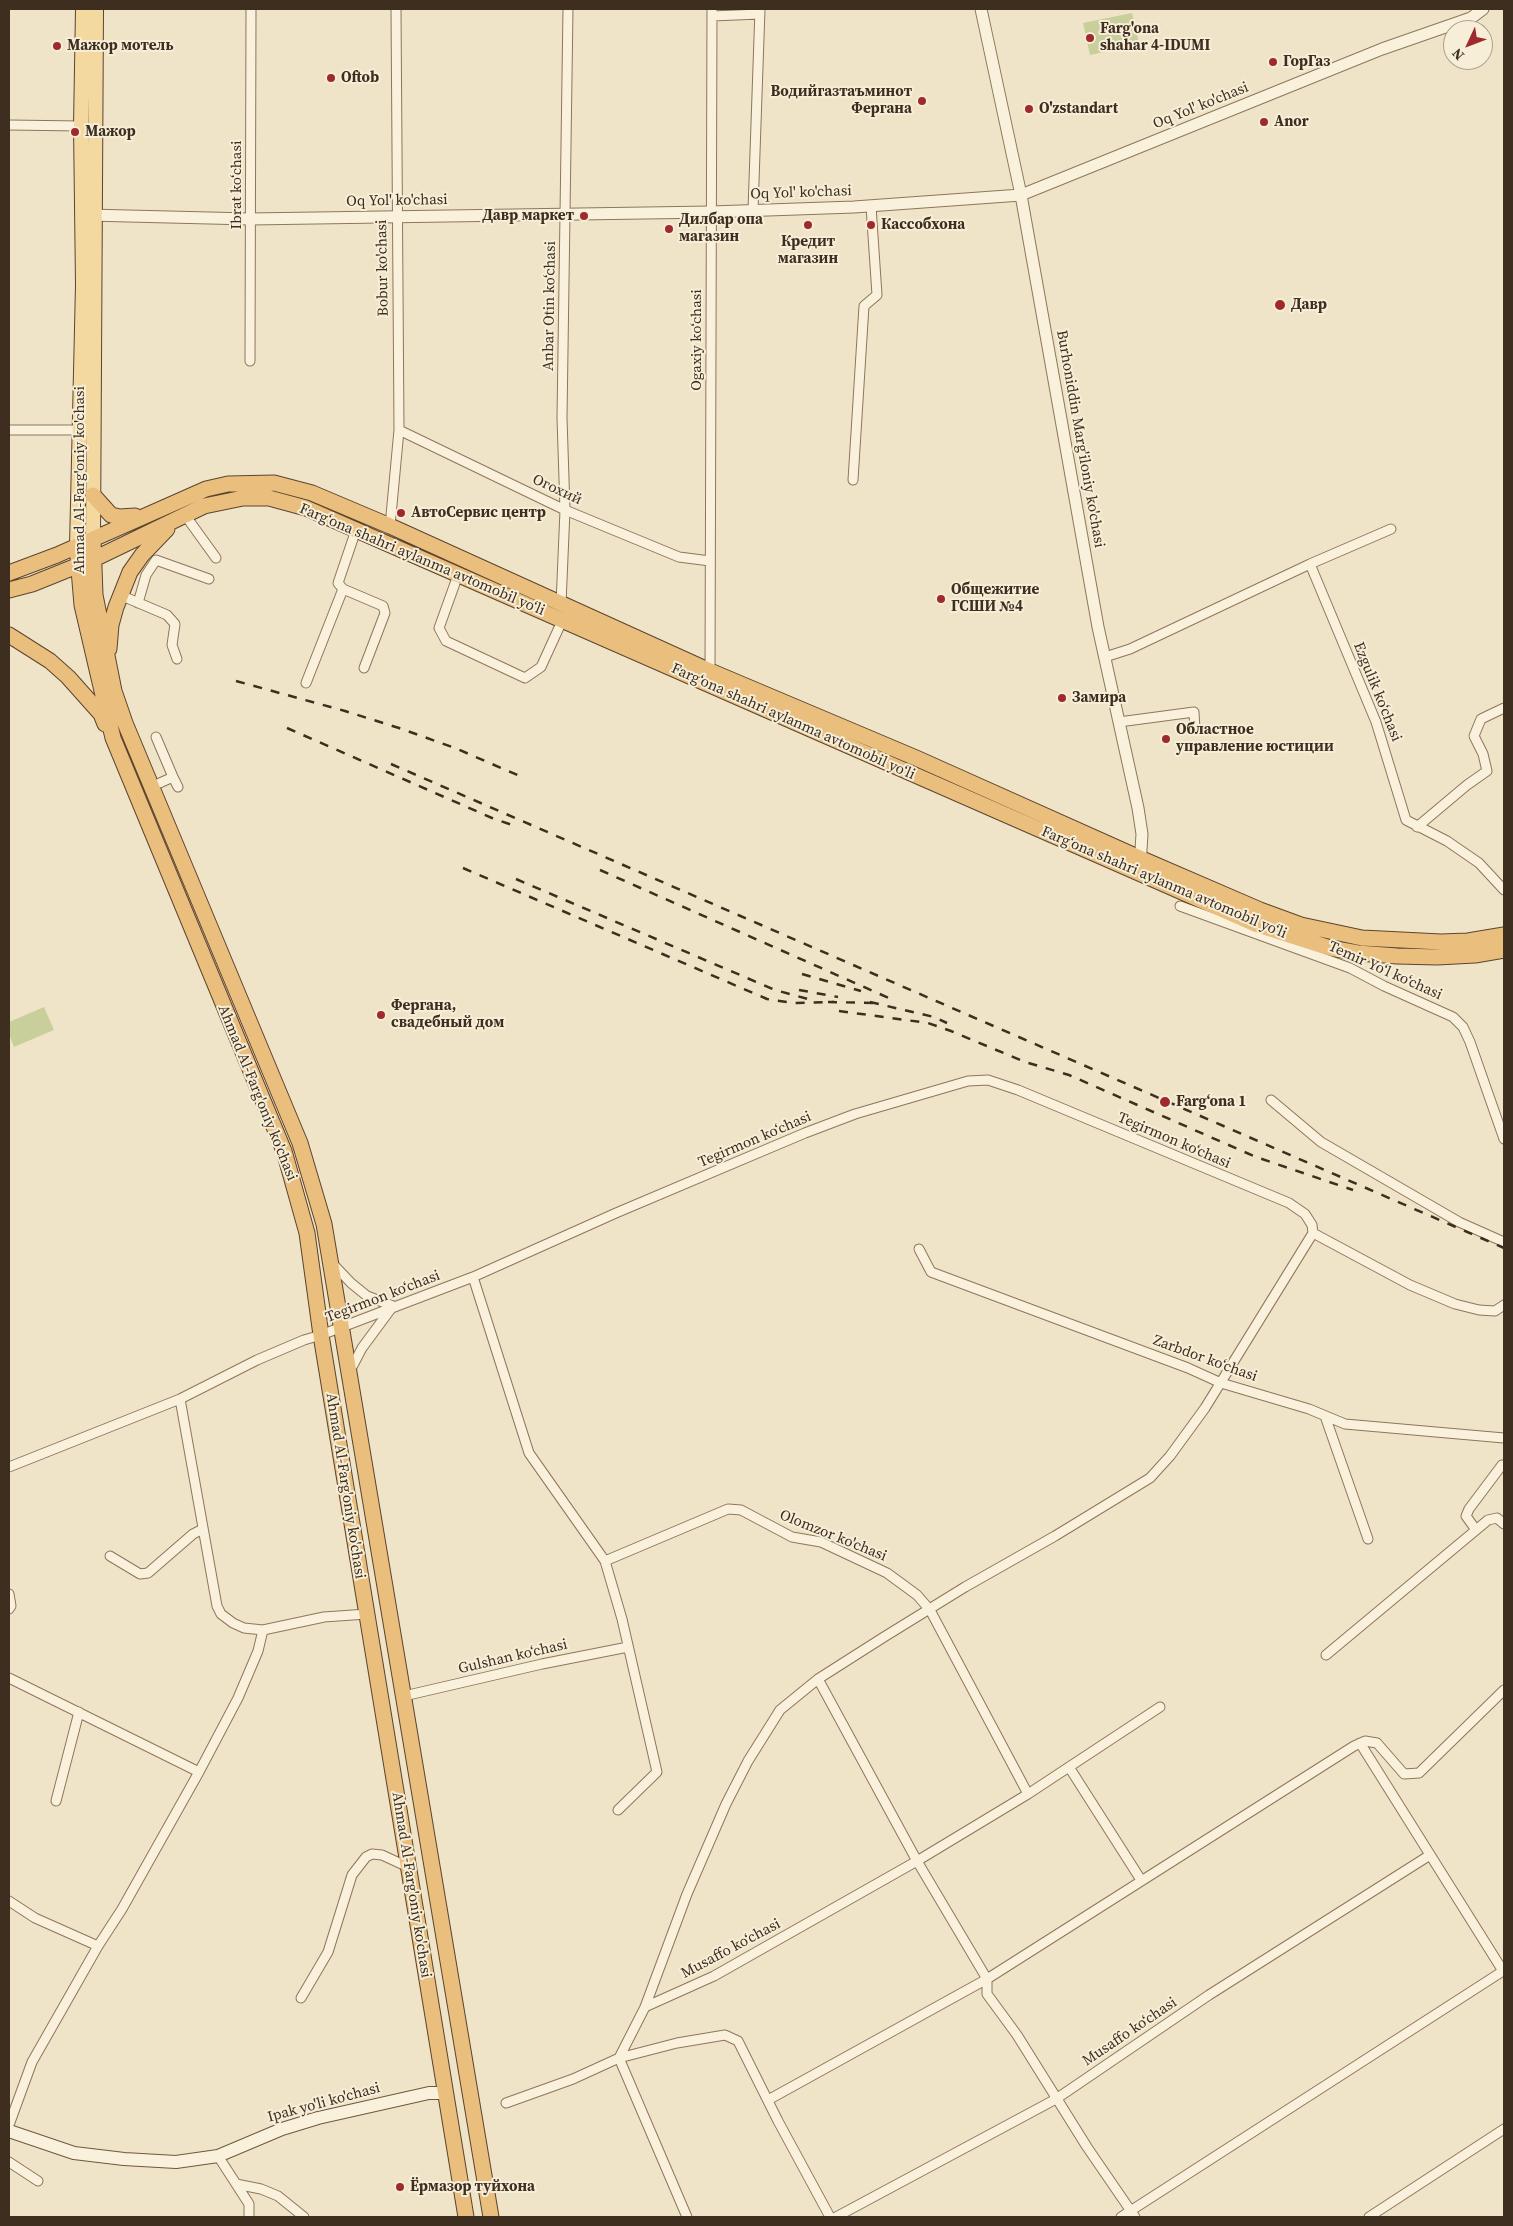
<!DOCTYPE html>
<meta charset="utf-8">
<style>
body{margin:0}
#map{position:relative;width:1513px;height:2226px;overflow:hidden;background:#f0e4c8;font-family:"Source Serif 4",serif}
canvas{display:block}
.frame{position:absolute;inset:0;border:10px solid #3d2e20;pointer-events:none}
.north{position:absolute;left:1443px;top:20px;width:50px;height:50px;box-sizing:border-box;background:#f7eed8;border:1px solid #ada18e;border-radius:50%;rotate:227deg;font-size:14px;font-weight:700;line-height:20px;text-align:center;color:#3d2e20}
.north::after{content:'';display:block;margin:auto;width:18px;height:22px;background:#9e2a2b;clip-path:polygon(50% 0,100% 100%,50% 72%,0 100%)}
</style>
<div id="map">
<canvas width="1513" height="2226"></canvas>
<div class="frame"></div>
<div class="north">N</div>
</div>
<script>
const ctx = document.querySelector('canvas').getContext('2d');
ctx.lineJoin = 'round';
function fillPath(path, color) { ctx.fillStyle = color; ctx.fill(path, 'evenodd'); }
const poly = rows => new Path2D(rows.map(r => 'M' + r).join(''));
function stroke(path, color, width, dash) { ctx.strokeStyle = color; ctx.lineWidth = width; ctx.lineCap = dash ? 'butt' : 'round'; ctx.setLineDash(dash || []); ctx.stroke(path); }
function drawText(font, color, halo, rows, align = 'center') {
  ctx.font = font + ' "Source Serif 4",serif'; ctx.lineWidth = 4; ctx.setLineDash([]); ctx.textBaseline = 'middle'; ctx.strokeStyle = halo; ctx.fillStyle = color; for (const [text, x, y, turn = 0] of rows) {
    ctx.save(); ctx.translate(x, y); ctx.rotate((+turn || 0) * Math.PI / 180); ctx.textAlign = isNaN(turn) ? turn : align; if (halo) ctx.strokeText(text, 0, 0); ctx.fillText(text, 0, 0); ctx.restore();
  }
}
const green = poly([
 [1132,13,1139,44,1090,55,1083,23],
 [44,1007,54,1030,14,1047,9,1034,9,1022]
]);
const minor = poly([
 [712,16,760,14],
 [9,125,81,126],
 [753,210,760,9],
 [250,361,251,9],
 [9,430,79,430],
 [399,430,565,510,679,557,710,561],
 [853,480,864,306,877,295,871,206],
 [185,515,216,558],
 [390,526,399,430,396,9],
 [1310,564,1376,722,1406,820,1447,841,1479,863,1504,890],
 [458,575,439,628,446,641,525,678,541,667,562,621],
 [343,589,383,606,385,613,364,668],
 [120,595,167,615,175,624,172,645,177,659],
 [138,603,146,575,156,560,209,579],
 [561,604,565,510,562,418,568,9],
 [1105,657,1130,649,1310,564,1391,529],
 [710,671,712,9],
 [306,683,343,589,338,583,356,530],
 [1119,722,1194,712,1195,729],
 [156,737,173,777],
 [153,786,173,777,178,787],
 [1417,827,1467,785,1487,771,1483,754,1474,736,1481,719,1504,708],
 [1180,906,1350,968,1384,986,1453,1017,1463,1027,1470,1042,1504,1139],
 [1271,1100,1321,1142,1459,1222,1504,1242],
 [919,1249,931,1272,1188,1368,1221,1383,1309,1409,1345,1424,1504,1438],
 [332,1263,351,1283,367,1296,393,1306,362,1348,350,1371],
 [473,1277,529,1453,605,1561,622,1619,657,1772,618,1810],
 [180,1399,217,1606,221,1614,233,1623,244,1628,263,1630],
 [1325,1416,1368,1539],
 [9,1467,180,1399,257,1360,304,1340,321,1335,473,1277,616,1213,805,1133,855,1114,968,1081,988,1080,1018,1090,1289,1203,1305,1214,1312,1225,1313,1233,1410,1285,1455,1304,1479,1310,1495,1311,1504,1305],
 [1476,1530,1466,1516,1469,1509,1502,1465],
 [110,1556,140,1574,148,1573,193,1534,203,1529],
 [605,1561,728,1509,741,1510,792,1537,821,1542,887,1573,917,1595,930,1610,1028,1794],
 [9,1594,11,1606,9,1609],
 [1326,1655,1488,1520,1497,1518,1504,1524],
 [9,1678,199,1772],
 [818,1679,917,1861,987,1979,987,1994,1017,2035,1087,2147,1135,2217],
 [404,1696,542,1664,628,1647],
 [1069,1767,1141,1880],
 [56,1801,79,1712],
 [9,1901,35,1918,98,1946],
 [301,1998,328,1952,352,1875,366,1857,372,1854,382,1855,408,1867],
 [645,2007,714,1976,917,1861,1028,1794,1160,1707],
 [768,2100,987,1979,1354,1746,1365,1741,1377,1743,1404,1774,1419,1773,1504,1690],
 [506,2103,573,2079,619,2058,645,2007,687,1894,726,1804,748,1761,780,1710,818,1679,884,1637,965,1587,1055,1536,1150,1478,1170,1456,1205,1408,1313,1233],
 [9,2125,32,2062,98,1946,122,1909,199,1772,238,1698,258,1651,263,1630,324,1617,367,1614],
 [218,2156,249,2204,249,2217],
 [9,2162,38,2181],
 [236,2184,261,2189,278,2196,304,2217],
 [687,2217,619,2058,677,2043,725,2035,738,2041,778,2121,830,2217],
 [836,2217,1056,2099,1209,1995,1430,1855],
 [1121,2217,1503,1971,1360,1743],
 [1369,2217,1504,2129]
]);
const tertiary = poly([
 [981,9,1021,195,1098,627,1138,808,1142,834,1140,866],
 [88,215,250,219,711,212,854,207,1021,195,1382,49,1471,18,1483,9]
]);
const secondary = poly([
 [9,2131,74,2153,124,2159,176,2162,218,2156,282,2129,318,2118,429,2093,445,2093]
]);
const primary = poly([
 [93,539,96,9],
 [77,546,83,285,81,126,83,9]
]);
const trunk = poly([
 [93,495,111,515,120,517,135,516],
 [93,539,95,595,114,691,125,723,300,1143,324,1224,491,2217],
 [77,546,82,605,113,738,284,1151,307,1233,321,1335,466,2217],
 [9,573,57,555,206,489,228,484,274,483,312,493,390,526,710,671,916,758,1142,859,1260,910,1301,925,1362,938,1441,942,1468,941,1504,935],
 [9,590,32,584,94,559,204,506,243,498,269,498,306,508,1255,924,1330,948,1358,953,1397,956,1437,957,1475,955,1504,950],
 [9,635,50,661,68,677,101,714,105,724],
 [109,649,111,625,116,607,130,572,142,555,167,529]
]);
const rail = poly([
 [236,681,345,711,399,728,455,748,522,777],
 [287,728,492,818,518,827],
 [391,764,1504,1248],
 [463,868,767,999,793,1003,834,1002],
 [600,870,891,999],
 [516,879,775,990,808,999],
 [802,974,861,991],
 [799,990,838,997],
 [828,1002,876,1003],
 [870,1002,934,1017,947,1023],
 [839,1011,928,1023,951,1031,1025,1062,1069,1075,1256,1157,1353,1190]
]);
const markers = [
 [1090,38,5,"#9e2a2b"],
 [57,46,5,"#9e2a2b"],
 [1273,62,5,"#9e2a2b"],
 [331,78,5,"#9e2a2b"],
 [922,101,5,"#9e2a2b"],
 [1029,109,5,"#9e2a2b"],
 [1264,122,5,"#9e2a2b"],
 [75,132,5,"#9e2a2b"],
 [584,216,5,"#9e2a2b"],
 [808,225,5,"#9e2a2b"],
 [871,225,5,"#9e2a2b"],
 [669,229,5,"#9e2a2b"],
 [1280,305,6,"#9e2a2b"],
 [401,513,5,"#9e2a2b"],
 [941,599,5,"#9e2a2b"],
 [1062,698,5,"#9e2a2b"],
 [1166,739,5,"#9e2a2b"],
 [381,1015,5,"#9e2a2b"],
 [1165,1102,6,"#9e2a2b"],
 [400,2187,5,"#9e2a2b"]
];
const poiNames = [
 ["Farg'ona",1100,29],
 ["shahar 4-IDUMI",1100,46],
 ["Мажор мотель",67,46],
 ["ГорГаз",1283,62],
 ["Oftob",341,78],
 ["Водийгазтаъминот",912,92,"right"],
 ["Фергана",912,109,"right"],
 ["O'zstandart",1039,109],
 ["Anor",1274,122],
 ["Мажор",85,132],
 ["Давр маркет",574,216,"right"],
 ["Дилбар опа",679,220],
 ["магазин",679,237],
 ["Кассобхона",881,225],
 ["Кредит",808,242,"center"],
 ["магазин",808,259,"center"],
 ["Давр",1291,305],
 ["АвтоСервис центр",411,513],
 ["Общежитие",951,590],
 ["ГСШИ №4",951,607],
 ["Замира",1072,698],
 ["Областное",1176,730],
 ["управление юстиции",1176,747],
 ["Фергана,",391,1006],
 ["свадебный дом",391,1023],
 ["Farg‘ona 1",1176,1102],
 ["Ёрмазор туйхона",410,2187]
];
const streetNames = [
 ["Oq Yol' ko'chasi",1201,106,-22],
 ["Ibrat koʻchasi",237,185,-90],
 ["Oq Yol' ko'chasi",801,193,-2],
 ["Oq Yol' ko'chasi",397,201,-1],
 ["Bobur ko'chasi",383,268,-91],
 ["Anbar Otin koʻchasi",550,306,-89],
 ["Ogaxiy koʻchasi",697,340,-90],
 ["Burhoniddin Marg'iloniy ko'chasi",1080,439,80],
 ["Ahmad Al-Farg'oniy ko'chasi",80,480,-90],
 ["Огохий",557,490,25],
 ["Fargʻona shahri aylanma avtomobil yoʻli",422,560,23],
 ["Ezgulik koʻchasi",1377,692,68],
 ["Fargʻona shahri aylanma avtomobil yoʻli",793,722,24],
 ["Fargʻona shahri aylanma avtomobil yoʻli",1164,883,23],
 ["Temir Yoʻl koʻchasi",1385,971,24],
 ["Ahmad Al-Farg'oniy ko'chasi",257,1093,68],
 ["Tegirmon koʻchasi",755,1140,-23],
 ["Tegirmon koʻchasi",1174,1141,23],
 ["Tegirmon koʻchasi",383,1297,-21],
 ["Zarbdor koʻchasi",1205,1359,20],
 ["Ahmad Al-Farg'oniy ko'chasi",345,1486,81],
 ["Olomzor ko'chasi",833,1536,22],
 ["Gulshan koʻchasi",513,1657,-13],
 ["Ahmad Al-Farg'oniy ko'chasi",411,1885,81],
 ["Musaffo koʻchasi",731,1949,-28],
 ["Musaffo koʻchasi",1130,2032,-34],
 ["Ipak yo'li ko'chasi",324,2103,-15]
];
fillPath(green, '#c9cf9b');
stroke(minor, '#8d765c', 11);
stroke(tertiary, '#8d765c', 13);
stroke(secondary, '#6f573f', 14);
stroke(primary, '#5b4430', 16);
stroke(trunk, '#5b4430', 17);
stroke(minor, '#faf1dc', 9);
stroke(tertiary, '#faf1dc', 11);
stroke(secondary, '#faf1dc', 12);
stroke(primary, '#f3d9a0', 14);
stroke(trunk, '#eabe7c', 15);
stroke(rail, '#3d2e20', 2.5, [9, 9]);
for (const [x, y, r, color] of markers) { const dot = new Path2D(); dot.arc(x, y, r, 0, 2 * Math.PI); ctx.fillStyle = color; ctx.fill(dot); stroke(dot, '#f7eed8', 2); }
drawText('bold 15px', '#3d2e20', '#f7eed8', poiNames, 'left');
drawText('15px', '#3d2e20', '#f7eed8', streetNames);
</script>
